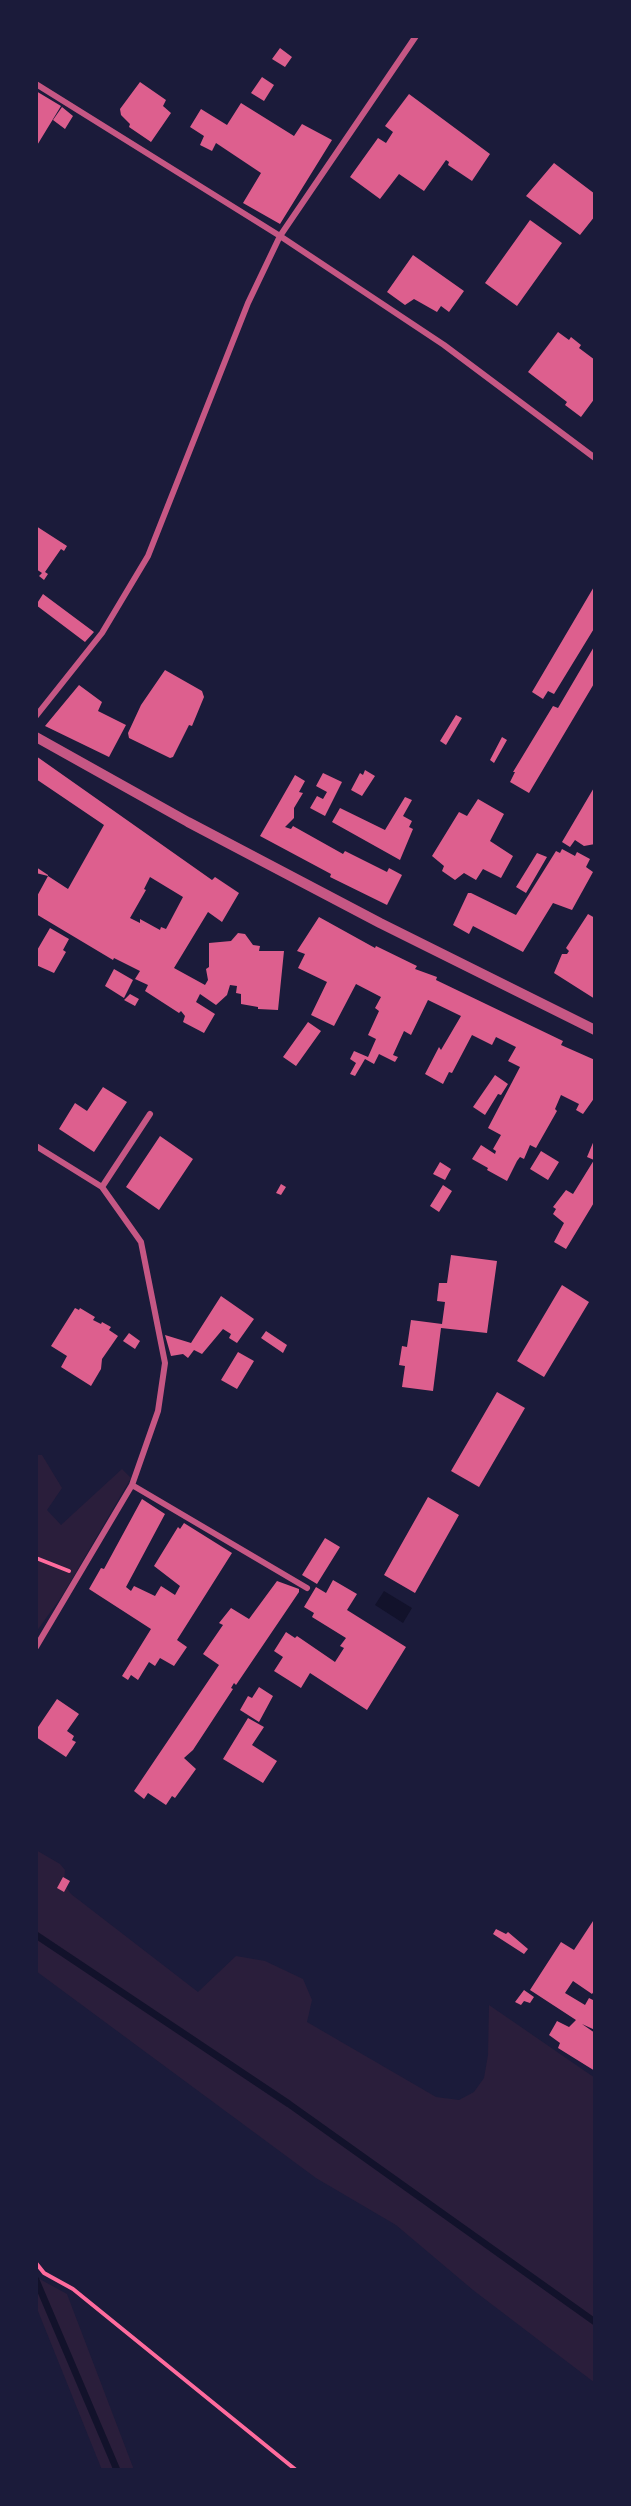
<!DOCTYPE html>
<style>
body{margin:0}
#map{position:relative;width:631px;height:2506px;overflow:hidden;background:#1b1b3a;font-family:"PT Sans Narrow",sans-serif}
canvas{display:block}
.frame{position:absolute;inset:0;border:38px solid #1b1b3a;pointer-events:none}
</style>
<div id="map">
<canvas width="631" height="2506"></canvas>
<div class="frame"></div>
</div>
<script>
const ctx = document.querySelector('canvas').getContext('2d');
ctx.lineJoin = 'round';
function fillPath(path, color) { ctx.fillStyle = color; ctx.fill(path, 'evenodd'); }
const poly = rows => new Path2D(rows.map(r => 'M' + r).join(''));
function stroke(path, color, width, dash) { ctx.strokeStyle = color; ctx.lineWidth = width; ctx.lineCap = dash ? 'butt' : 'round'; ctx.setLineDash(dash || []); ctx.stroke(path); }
const green = poly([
 [36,1455,42,1455,62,1488,47,1510,61,1525,122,1469,131,1478,62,1596,36,1632],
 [36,1850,60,1864,65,1870,64,1884,71,1894,198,1992,236,1956,265,1961,303,1979,312,2000,307,2022,436,2097,459,2100,474,2092,484,2078,488,2055,489,2005,595,2078,595,2383,473,2290,396,2225,316,2178,36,1971],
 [36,2277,67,2294,134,2470,102,2470,36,2306]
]);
const water = poly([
 [384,1591,412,1608,403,1623,375,1605]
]);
const stream = poly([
 [36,1935,289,2104,595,2322],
 [36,2280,117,2470]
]);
const building = poly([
 [280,48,292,57,285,67,272,59],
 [262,77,274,85,264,101,251,93],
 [140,82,166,100,163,106,171,113,151,142,129,127,130,124,121,115,120,109],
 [36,91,61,106,36,147],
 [409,94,490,154,472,181,448,165,449,162,446,160,424,191,399,174,380,199,350,177,378,138,386,143,393,132,385,126],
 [241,103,294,136,302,124,332,140,280,224,243,203,261,173,216,143,212,151,200,145,204,136,190,127,201,109,227,125],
 [62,107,73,116,65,129,53,120],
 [554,163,595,194,595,216,580,235,526,196],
 [530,220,562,243,517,306,485,283],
 [413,255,464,291,449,312,441,306,437,312,414,299,405,305,387,292],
 [558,332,569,340,571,337,581,345,579,348,595,360,595,398,581,417,565,405,567,402,528,372],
 [36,526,67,546,64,551,61,549,45,572,48,574,44,580,39,576,42,573,36,569],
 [595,585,595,627,554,694,548,691,543,699,532,692],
 [43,594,94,632,85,642,36,605],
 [595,645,595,682,529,793,510,782,515,772,513,772,553,706,558,708],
 [165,670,202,691,204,697,192,726,189,725,173,757,170,758,129,738,128,733,141,705],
 [79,685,102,702,98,711,126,725,109,757,45,726],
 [456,715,462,718,446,745,440,741],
 [502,737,507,740,494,763,490,760],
 [36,756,212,880,215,877,239,893,222,922,208,912,174,968,205,985,208,980,206,969,209,967,209,943,231,941,238,933,245,934,253,945,260,946,259,951,284,951,278,1010,258,1009,258,1007,241,1004,241,994,236,993,237,986,230,985,227,995,216,1005,200,994,196,1002,215,1014,204,1033,183,1022,185,1016,181,1011,179,1013,145,991,148,985,135,979,140,971,114,958,113,960,36,914,36,898,48,876,68,889,104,825,36,779],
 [150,877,183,897,166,929,161,927,160,930,140,919,140,923,130,918,146,890,144,889],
 [365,770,375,776,362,796,351,790,360,773,363,775],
 [323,773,342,782,325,816,310,808,317,796,323,799,327,792,316,786],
 [295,775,305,781,299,792,303,793,294,808,294,818,285,827,291,829,293,826,343,854,345,851,387,872,389,868,402,875,387,905,330,877,331,874,260,836],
 [595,786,595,844,584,846,575,840,570,847,562,842],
 [405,797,412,800,403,816,412,821,409,827,413,829,400,860,332,822,340,808,385,830],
 [478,799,504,814,490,841,513,856,501,878,483,869,476,880,464,873,455,880,442,871,444,866,432,856,459,812,467,816],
 [562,849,575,856,577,852,590,859,586,867,593,872,572,910,553,903,523,952,473,926,469,934,453,925,468,893,471,893,516,915,556,851,560,853],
 [537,853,547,857,526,893,516,887],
 [36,867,48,875,48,876,36,873],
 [588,914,595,918,595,999,554,973,562,954,567,954,569,951,566,948],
 [319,917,375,948,376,946,417,966,415,969,437,977,436,980,563,1041,561,1045,595,1060,595,1097,583,1114,576,1110,579,1104,561,1095,555,1109,557,1111,536,1148,530,1145,524,1159,520,1157,517,1161,507,1181,487,1170,488,1168,472,1159,481,1145,495,1154,496,1151,493,1149,501,1135,488,1128,520,1067,508,1061,516,1047,496,1037,492,1045,472,1035,452,1073,449,1072,443,1084,425,1074,439,1047,441,1050,461,1016,428,1000,411,1035,404,1031,393,1055,398,1057,395,1062,379,1054,374,1064,365,1059,355,1076,350,1074,356,1063,350,1059,354,1051,368,1057,376,1039,368,1035,379,1011,375,1008,381,997,356,984,334,1026,311,1015,327,982,298,968,305,954,297,951],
 [50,928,69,939,63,950,66,952,54,973,36,965,36,952],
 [114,969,133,980,124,998,105,986],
 [130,994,139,999,135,1006,124,1000],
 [308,1022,321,1031,296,1066,283,1057],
 [495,1075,508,1084,501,1095,498,1094,485,1115,473,1107],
 [103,1087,127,1102,94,1152,59,1129,75,1103,87,1111],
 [160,1136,193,1159,159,1210,126,1187],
 [595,1138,595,1201,566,1249,554,1242,564,1223,553,1214,556,1209,553,1207,566,1190,573,1194,594,1160,587,1157],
 [541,1151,559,1162,548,1180,530,1169],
 [440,1162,451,1169,445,1180,433,1174],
 [281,1184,286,1187,281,1195,276,1193],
 [443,1185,452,1191,439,1212,430,1206],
 [451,1255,497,1261,487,1333,441,1328,433,1391,402,1387,405,1366,399,1365,402,1346,407,1347,411,1320,442,1324,445,1302,437,1301,439,1283,447,1283],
 [562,1285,589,1302,544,1377,517,1361],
 [221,1296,254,1319,237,1343,229,1338,231,1334,223,1329,202,1354,194,1350,188,1358,183,1354,171,1356,165,1335,191,1343],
 [75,1308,79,1310,80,1308,95,1317,93,1320,101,1324,102,1322,111,1327,109,1330,118,1336,102,1359,101,1369,91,1386,61,1367,67,1356,51,1346],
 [266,1331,287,1345,283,1353,261,1338],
 [129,1333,140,1341,135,1349,123,1341],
 [238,1352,254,1361,237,1389,221,1380],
 [497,1392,525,1408,479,1487,451,1471],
 [428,1497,459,1515,415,1593,384,1575],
 [142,1499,165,1514,126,1587,131,1591,134,1586,155,1596,161,1586,175,1595,180,1586,154,1566,178,1527,180,1529,184,1523,232,1553,177,1640,187,1647,174,1666,160,1658,155,1666,149,1662,138,1680,131,1675,128,1680,122,1676,151,1629,89,1589,101,1568,104,1569],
 [325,1538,340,1547,317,1584,302,1575],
 [333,1580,357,1594,347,1610,406,1647,367,1710,310,1673,301,1688,274,1671,283,1657,274,1651,286,1632,295,1638,297,1636,335,1662,344,1648,340,1646,346,1638,312,1617,314,1613,304,1607,316,1587,326,1593],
 [277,1581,299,1589,299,1592,236,1685,234,1683,231,1688,233,1689,193,1750,184,1758,196,1769,175,1798,172,1796,166,1805,148,1793,144,1799,134,1791,219,1665,203,1654,223,1625,219,1623,231,1608,249,1619],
 [259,1687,273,1696,259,1722,240,1710,248,1696,252,1698],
 [57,1699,79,1714,67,1731,74,1736,72,1740,76,1742,66,1757,36,1737,36,1730],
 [248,1718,264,1727,252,1745,277,1761,263,1783,223,1759],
 [63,1877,70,1881,64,1892,57,1888],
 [595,1918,595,1990,592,1994,573,1981,565,1993,585,2005,589,1998,595,2001,595,2030,582,2024,595,2033,595,2071,558,2048,560,2043,549,2035,557,2021,569,2027,576,2020,530,1990,561,1942,574,1950],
 [496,1929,506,1934,508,1932,528,1949,524,1954,493,1934],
 [524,1990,534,1997,530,2003,524,2001,521,2005,515,2002]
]);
const path = poly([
 [36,1558,69,1571],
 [36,2263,44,2273,73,2289,296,2470]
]);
const minor = poly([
 [36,84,280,236,444,345,595,458],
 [36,716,102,633,148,556,248,303,280,236,416,36],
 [36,1146,102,1187,141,1242,165,1363,158,1411,132,1485,36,1647],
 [102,1187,150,1114],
 [132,1485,307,1588]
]);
const tertiary = poly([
 [36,737,188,822,380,923,595,1030]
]);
fillPath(green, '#2a1e3b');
fillPath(water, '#12122b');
stroke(stream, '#12122b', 7);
fillPath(building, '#dd5f8e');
stroke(path, '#ff6b9d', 4);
stroke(minor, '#c65784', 6);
stroke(tertiary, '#c65784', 10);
</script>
